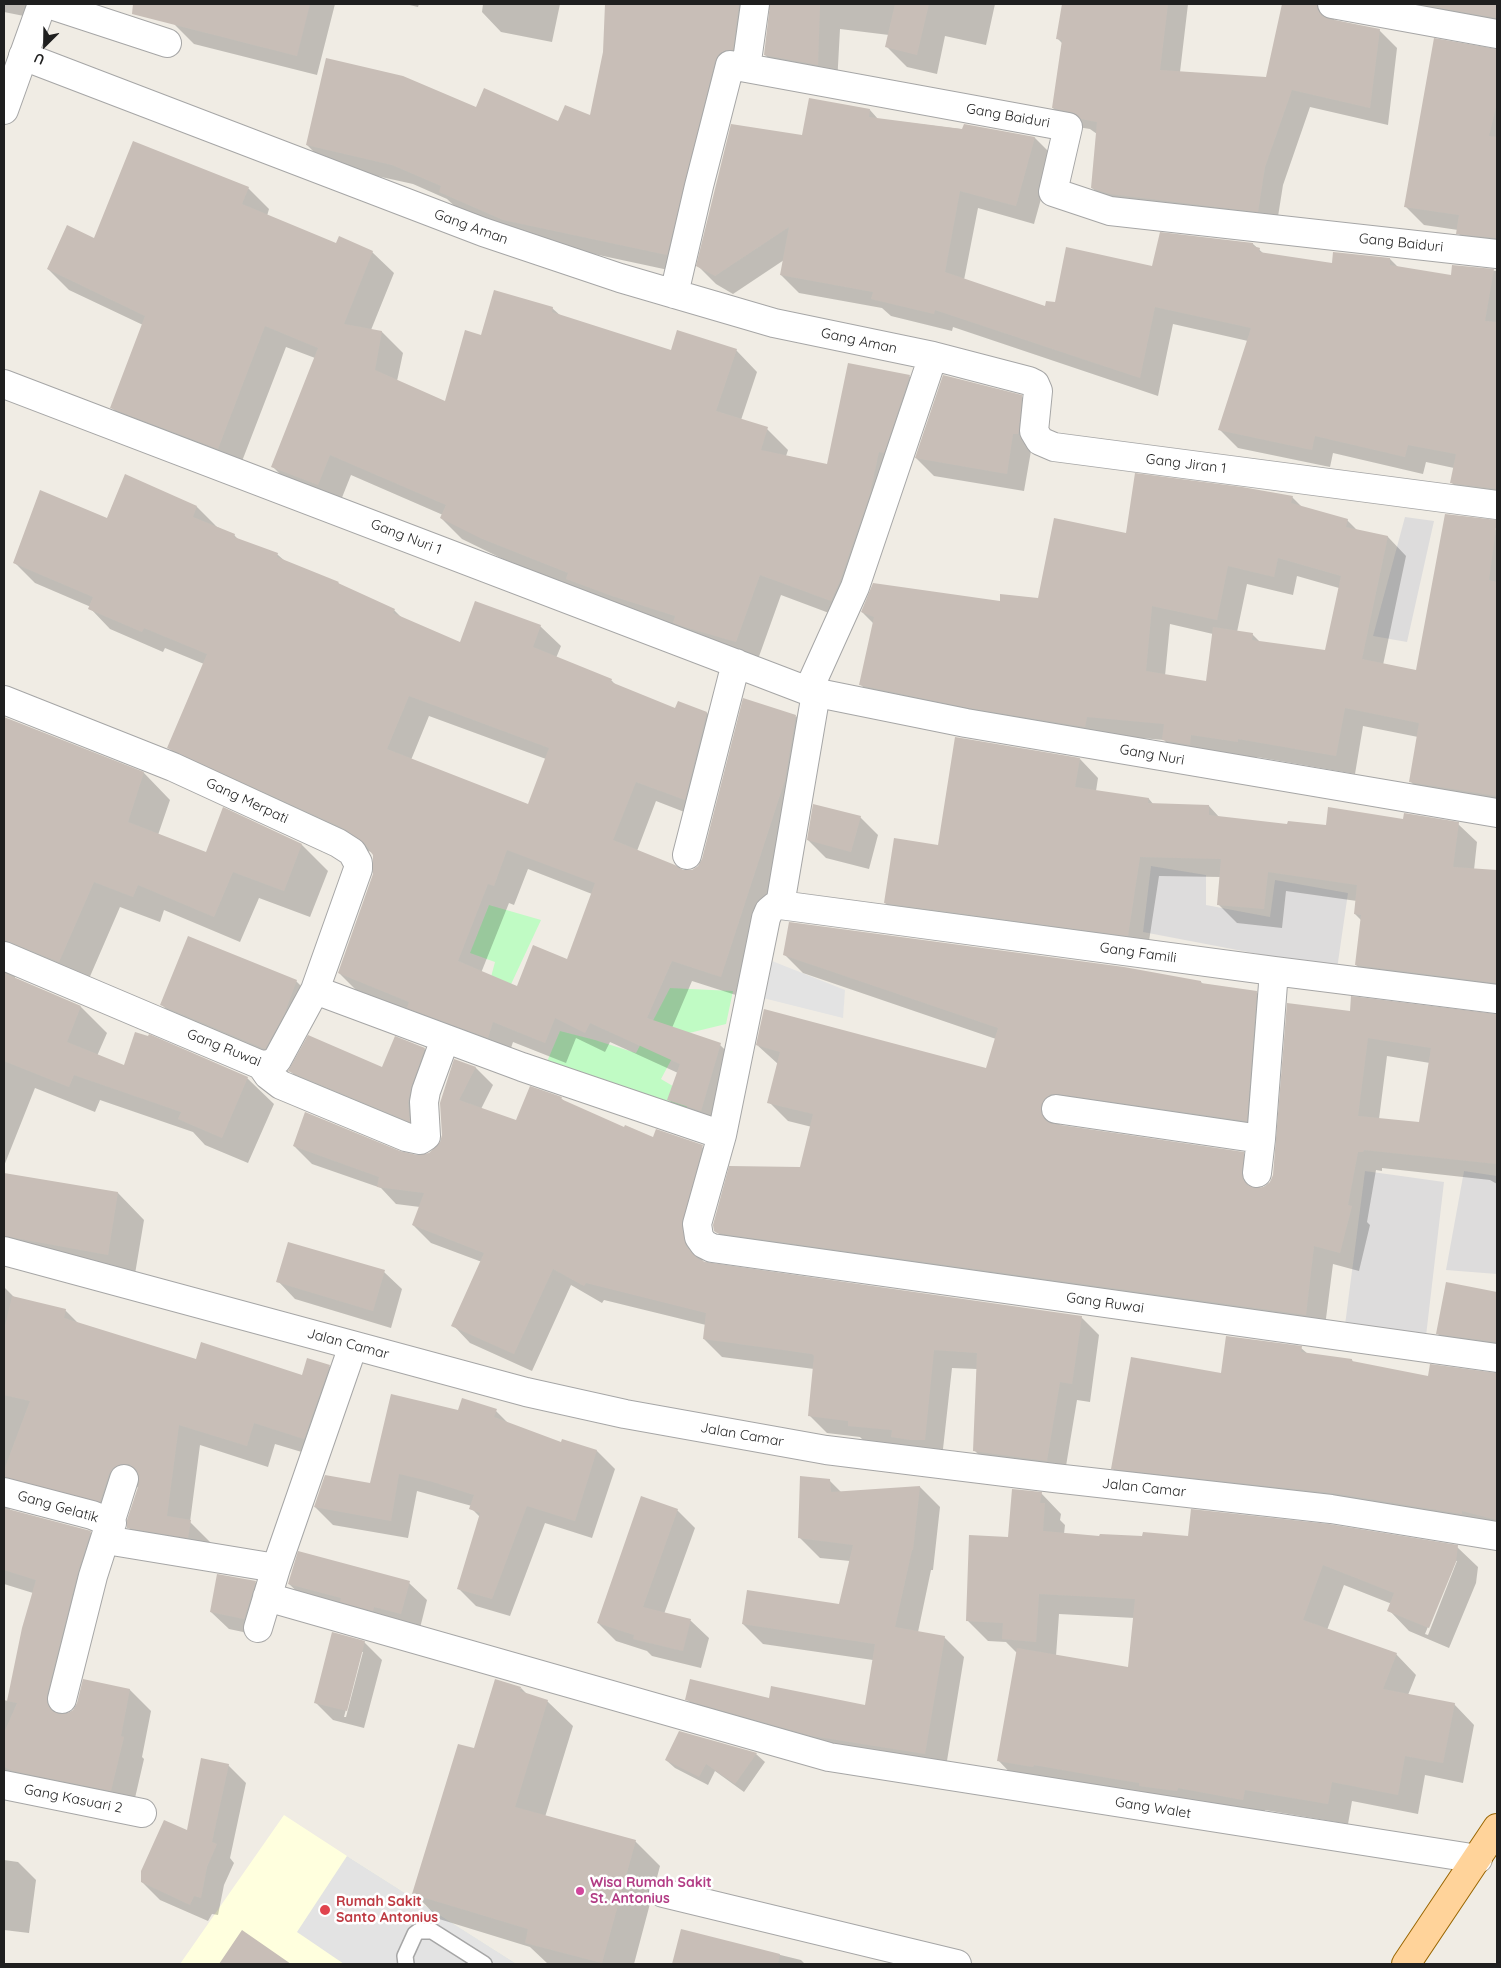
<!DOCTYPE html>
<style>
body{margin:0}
#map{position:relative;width:1501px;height:1968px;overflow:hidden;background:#f0ece4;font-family:Quicksand,sans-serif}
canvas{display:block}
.frame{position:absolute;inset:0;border:5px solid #1f1f1f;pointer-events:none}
.north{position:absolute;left:20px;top:20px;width:50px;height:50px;-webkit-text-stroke:4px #fff;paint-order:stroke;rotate:203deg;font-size:14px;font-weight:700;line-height:20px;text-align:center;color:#1f1f1f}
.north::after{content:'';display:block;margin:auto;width:18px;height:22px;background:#1f1f1f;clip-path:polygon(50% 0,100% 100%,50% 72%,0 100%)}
</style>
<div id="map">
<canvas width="1501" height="1968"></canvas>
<div class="frame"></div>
<div class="north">U</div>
</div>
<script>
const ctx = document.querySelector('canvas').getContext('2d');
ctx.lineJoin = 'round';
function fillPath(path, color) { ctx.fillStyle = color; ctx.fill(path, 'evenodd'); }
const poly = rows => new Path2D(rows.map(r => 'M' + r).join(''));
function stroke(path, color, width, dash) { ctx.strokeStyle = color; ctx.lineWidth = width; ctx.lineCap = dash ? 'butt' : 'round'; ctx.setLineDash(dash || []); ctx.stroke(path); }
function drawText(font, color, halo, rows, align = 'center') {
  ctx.font = font + ' Quicksand,sans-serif'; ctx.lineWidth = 5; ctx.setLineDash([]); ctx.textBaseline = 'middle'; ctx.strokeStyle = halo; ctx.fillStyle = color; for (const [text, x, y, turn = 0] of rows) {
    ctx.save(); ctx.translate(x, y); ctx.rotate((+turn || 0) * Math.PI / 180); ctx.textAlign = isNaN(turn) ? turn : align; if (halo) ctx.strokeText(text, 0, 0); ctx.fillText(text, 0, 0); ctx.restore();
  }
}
const residential = poly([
 [1405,517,1434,521,1407,642,1373,636],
 [1151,866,1206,875,1206,905,1270,917,1275,880,1348,893,1337,969,1143,932],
 [1365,1171,1444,1182,1426,1336,1345,1325],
 [1464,1171,1497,1176,1497,1274,1446,1270]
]);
const education = poly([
 [284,1815,347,1856,517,1964,180,1964]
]);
const park = poly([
 [489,905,541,920,499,1010,484,1003,495,962,470,953],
 [670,988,733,991,726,1024,685,1034,661,1079,693,1098,686,1108,546,1064,560,1031,595,1040,636,1053]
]);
const parking = poly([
 [767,959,845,990,843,1018,759,997],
 [347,1856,517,1964,344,1964,297,1932]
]);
const shadow = poly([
 [4,4,43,4,39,19,4,12,4,13],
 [179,4,335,4,317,75,194,44,174,24],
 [405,4,419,4,418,7],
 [483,4,560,4,552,42,501,32,482,12],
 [606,4,995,4,986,45,945,36,937,74,907,67,887,47,889,35,840,29,837,84,785,75,765,55,771,9,762,15,739,74,687,274,524,239,460,211,447,199,413,184,327,165,307,145,476,108,558,122,591,116,604,52],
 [1064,4,1188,4,1180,72,1267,78,1284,4,1497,4,1497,32,1338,12,1334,20,1379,30,1397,48,1388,125,1310,107,1283,185,1276,229,1111,206,1092,188,1097,134,1090,129,1071,126,1053,108,1063,44,1057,38],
 [1497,50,1497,254,1476,251,1458,233,1458,230,1424,225,1406,207,1494,51],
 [870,110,878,119,1035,138,1053,156,1034,224,978,208,964,280,1046,308,1153,268,1253,244,1264,254,1333,264,1390,259,1399,268,1452,276,1453,266,1497,271,1497,504,1470,501,1452,483,1454,468,1426,462,1423,474,1333,453,1330,467,1238,448,1220,430,1248,341,1173,324,1158,396,953,327,952,331,891,316,882,308,799,293,781,275,784,260,733,294,716,284,698,266,803,137],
 [248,188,269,209,267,216,337,245,372,252,394,273,371,330,382,332,403,353,397,381,446,403,482,336,552,308,561,316,672,351,736,350,757,372,741,420,767,429,788,450,786,456,828,465,909,376,931,397,853,622,781,595,757,662,503,559,462,539,441,518,443,515,351,475,339,505,294,488,273,467,315,358,286,347,239,469,132,428,111,407,143,325,69,290,48,269,95,240],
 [1021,396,1039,414,1035,452,1031,451,1024,491,934,476,916,458],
 [125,476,197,507,217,527,234,535,240,541,278,555,285,561,338,583,342,586,394,610,402,618,460,643,540,626,561,646,556,658,612,681,617,686,676,710,707,713,727,733,705,820,656,801,637,851,682,871,692,871,699,866,796,716,816,737,742,997,692,981,672,1028,720,1045,741,1065,721,1131,689,1120,669,1100,678,1073,610,1042,605,1052,576,1038,566,1063,513,1042,508,1057,359,993,339,973,374,874,373,853,189,768,168,747,204,664,165,648,163,652,110,629,90,608,91,607,35,583,15,563,107,519],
 [429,716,546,759,529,805,411,760],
 [528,869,592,894,568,960,517,988,481,973,509,903,514,905],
 [1292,497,1302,507,1347,520,1358,531,1388,537,1406,556,1383,665,1417,672,1487,521,1497,531,1497,812,1429,801,1411,782,1418,737,1363,726,1355,774,1257,757,1256,760,1182,759,1164,740,1106,735,880,704,861,685,874,624,862,612,1039,600,1127,535],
 [1297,576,1339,588,1326,651,1260,642,1252,634,1237,632,1247,584,1293,595],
 [1170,624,1213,634,1207,682,1165,676],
 [4,718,144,773,170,800,158,835,207,853,302,845,328,871,310,917,259,898,240,942,164,910,160,922,120,907,85,988,20,970,15,977,15,979,81,1007,107,1033,97,1056,125,1067,247,1078,274,1104,248,1163,205,1145,193,1132,100,1100,95,1112,35,1088,4,1166],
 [1080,759,1098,778,1096,791,1149,799,1154,805,1209,806,1220,818,1288,825,1327,827,1404,821,1458,824,1477,842,1474,870,1497,871,1497,999,1375,984,1356,965,1361,920,1355,914,1357,901,1286,891,1282,928,1237,923,1218,904,1221,877,1159,876,1147,954,904,921,885,903,939,846],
 [860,817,878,835,869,869,826,858,808,840],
 [784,954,1201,982,1204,985,1256,992,1275,1011,1265,1139,1063,1118,1059,1126,1243,1153,1262,1172,1260,1189,1270,1183,1351,1012,1497,1015,1497,1184,1490,1180,1382,1168,1382,1171,1376,1170,1367,1222,1370,1225,1359,1271,1333,1264,1324,1334,735,1250,716,1231,801,1169,812,1127,788,1121,769,1102,778,1064,757,1045,987,1069,996,1039,803,973],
 [1387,1056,1430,1063,1420,1124,1379,1119],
 [296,981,314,999,283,1066,180,1023,162,1005],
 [425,1049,442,1067,427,1138,307,1088,289,1070,383,1068],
 [455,1060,476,1068,493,1085,481,1109,517,1122,561,1098,565,1102,625,1129,653,1138,702,1147,720,1164,699,1245,703,1262,1081,1317,1099,1335,1090,1402,1077,1400,1064,1478,992,1468,974,1450,977,1369,952,1368,942,1458,867,1444,860,1437,827,1433,810,1416,814,1369,722,1357,704,1339,706,1325,604,1300,602,1303,571,1285,532,1371,470,1343,453,1325,482,1262,431,1243,413,1225,420,1207,396,1204,381,1188,312,1164,294,1146,400,1153,417,1157,429,1154,441,1143],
 [4,1174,118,1193,144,1220,134,1280,4,1252],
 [384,1272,402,1289,391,1328,295,1299,278,1281],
 [1447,1284,1497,1293,1497,1358,1456,1352,1437,1333],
 [4,1287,15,1298,65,1310,79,1324,197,1361,303,1376,329,1366,350,1387,325,1459,275,1444,268,1467,200,1445,190,1522,211,1543,209,1558,149,1548,128,1527,140,1486,134,1489,121,1522,14,1502,10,1509,10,1511,90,1532,111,1554,99,1594,68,1714,74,1711,78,1703,84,1681,130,1690,151,1711,142,1757,144,1759,132,1811,4,1777,4,1700,8,1701,33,1593,4,1584],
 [1301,1348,1308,1354,1352,1360,1354,1363,1429,1377,1497,1374,1497,1533,1131,1487,1112,1468,1222,1374],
 [459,1411,496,1411,510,1425,562,1444,563,1440,597,1451,615,1469,592,1538,545,1523,510,1616,476,1606,458,1588,480,1517,471,1508,472,1506,417,1491,408,1538,333,1525,315,1507,371,1485],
 [829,1480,842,1493,920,1487,940,1507,933,1570,931,1570,918,1632,944,1637,964,1657,945,1773,707,1720,687,1699,770,1699,866,1706,873,1660,763,1644,743,1624,840,1605,850,1561,820,1558,799,1537],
 [1041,1493,1061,1514,1060,1520,1065,1525,1064,1534,1100,1537,1189,1538,1457,1547,1478,1567,1476,1583,1449,1648,1409,1631,1389,1610,1392,1604,1344,1585,1327,1630,1396,1654,1416,1675,1408,1695,1454,1704,1474,1725,1463,1783,1425,1775,1418,1814,1352,1801,1348,1824,1265,1810,1263,1820,1018,1781,998,1760,1017,1653,1006,1642,988,1641,967,1620,1010,1538],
 [1455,1561,1457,1561,1428,1635,1425,1634],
 [1059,1614,1135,1618,1129,1669,1056,1656],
 [677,1510,695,1528,664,1614,691,1621,709,1638,701,1668,652,1656,647,1651,616,1641,598,1623],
 [255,1582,273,1599,262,1636,229,1629,211,1612],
 [409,1583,427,1600,419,1632,307,1601,289,1584],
 [364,1642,382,1660,364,1728,333,1720,316,1703],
 [361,1652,363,1652,346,1717,344,1717],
 [521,1688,527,1694,547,1701,573,1726,545,1817,635,1841,660,1866,634,1964,548,1964,530,1947,439,1919,414,1893,474,1750],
 [680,1732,756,1754,765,1762,744,1792,715,1771,708,1785,675,1768,666,1760],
 [228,1765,246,1783,230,1858,234,1863,224,1885,218,1915,212,1914,208,1921,160,1900,142,1882,188,1832],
 [4,1860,18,1862,36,1880,29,1933,4,1930],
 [682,1931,801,1960,805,1964,674,1964],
 [242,1932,289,1964,220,1964]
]);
const building = poly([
 [133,4,310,4,297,56,132,14],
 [605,4,739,4,733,50,726,50,719,54,715,61,667,255,503,220,439,192,441,186,392,165,306,145,326,58,403,76,476,107,484,88,558,121,565,105,590,115,603,52],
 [770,4,820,4,818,65,764,55],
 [895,4,929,4,917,55,885,47],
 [1062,4,1168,4,1160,70,1266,77,1282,4,1317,4,1318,10,1322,16,1329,19,1380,29,1370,108,1292,90,1265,167,1258,212,1110,194,1091,188,1097,122,1081,119,1078,115,1071,112,1052,108,1062,40,1056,39],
 [1440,4,1497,4,1497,18,1440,8],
 [1434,38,1497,49,1497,103,1489,136,1497,137,1497,238,1456,234,1459,215,1404,207],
 [809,98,870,109,869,117,962,129,964,124,1035,137,1016,206,960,191,945,272,1045,306,1046,301,1055,302,1066,247,1152,266,1160,232,1253,243,1253,246,1260,248,1259,252,1332,263,1333,252,1390,258,1390,265,1451,275,1452,265,1494,269,1485,321,1497,322,1497,489,1450,483,1456,454,1408,445,1405,457,1315,436,1312,450,1218,430,1251,328,1155,307,1140,378,935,310,934,314,871,299,873,292,780,275,789,227,715,276,696,266,731,124,802,135],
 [133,141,249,187,242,204,336,243,339,236,373,251,344,324,382,331,375,370,445,401,465,330,481,335,494,290,553,307,552,312,671,350,677,330,737,349,716,411,768,427,761,450,827,464,848,363,910,375,884,453,879,452,870,494,840,581,831,601,760,575,736,642,688,628,673,623,675,616,612,596,566,579,568,573,480,538,440,518,446,505,330,455,318,485,271,467,318,348,265,326,218,449,110,408,145,316,47,269,67,225,94,238],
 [943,375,1022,395,1019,431,1018,434,1013,434,1007,474,915,458],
 [1135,473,1242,487,1293,496,1291,503,1348,519,1346,527,1388,536,1362,659,1416,670,1445,514,1497,520,1489,580,1497,582,1497,796,1409,782,1419,723,1345,708,1336,756,1238,739,1238,742,1191,735,1190,745,1162,740,1164,724,1087,717,1085,727,969,708,859,685,874,617,861,612,873,583,1000,601,1000,594,1038,598,1054,518,1126,533],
 [1278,558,1341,576,1325,650,1252,640,1253,633,1213,627,1206,681,1146,671,1152,606,1217,620,1228,566,1274,577],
 [125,474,197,506,193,517,235,534,234,537,278,553,277,557,339,582,338,583,395,609,393,613,460,642,475,601,541,625,533,647,612,679,611,682,675,708,678,701,707,712,685,800,636,782,613,840,675,865,683,870,692,870,698,866,702,859,743,698,796,715,785,780,721,977,672,961,647,1018,721,1043,701,1111,667,1100,680,1064,590,1023,585,1033,555,1018,545,1043,493,1022,488,1038,407,1008,409,1002,338,973,373,874,373,855,365,844,345,829,167,748,207,654,144,628,142,632,88,609,93,597,13,563,40,490,107,518],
 [409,696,549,748,528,804,387,749],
 [507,850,595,883,567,959,533,945,517,986,458,961,488,884,494,886],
 [4,717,144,772,128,822,206,852,223,807,302,844,284,891,233,872,214,917,138,885,133,897,94,882,59,962,10,942,4,941],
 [955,737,1080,758,1075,787,1149,798,1148,803,1209,805,1209,815,1287,824,1288,821,1326,825,1328,807,1403,819,1404,813,1459,822,1453,867,1497,870,1497,983,1355,965,1361,915,1354,914,1357,885,1268,872,1264,909,1217,905,1221,859,1140,857,1128,936,884,903,894,838,938,845],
 [813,804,861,816,851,852,807,840],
 [789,922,1124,967,1201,981,1201,983,1257,991,1247,1121,1058,1094,1051,1094,1044,1099,1041,1107,1042,1115,1046,1121,1054,1124,1244,1152,1243,1179,1247,1185,1255,1188,1264,1187,1270,1182,1273,1175,1287,1003,1350,1011,1351,996,1497,1014,1497,1164,1364,1150,1363,1152,1358,1152,1348,1205,1352,1206,1340,1253,1314,1246,1306,1315,717,1233,714,1231,713,1225,729,1166,800,1167,813,1114,767,1103,780,1052,756,1045,764,1009,986,1068,998,1028,783,955],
 [1368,1038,1431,1048,1419,1122,1358,1116],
 [188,936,297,980,284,1015,265,1049,160,1005],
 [4,973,81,1006,67,1042,124,1065,135,1032,148,1036,149,1034,248,1077,222,1138,178,1119,181,1112,74,1075,69,1087,4,1061],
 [308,1035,382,1067,395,1036,425,1048,411,1088,408,1103,410,1122,288,1071],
 [454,1059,476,1067,459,1100,516,1120,530,1086,562,1097,561,1099,624,1127,625,1125,653,1137,656,1129,703,1145,682,1226,686,1246,697,1258,705,1262,1082,1316,1072,1384,1060,1382,1047,1461,973,1451,977,1353,934,1350,925,1440,911,1440,891,1437,892,1430,848,1426,848,1421,808,1416,814,1356,812,1354,703,1339,706,1313,586,1283,584,1286,553,1269,514,1354,451,1326,484,1253,412,1225,424,1193,377,1187,379,1177,293,1146,305,1112,400,1151,417,1155,429,1153,440,1142,442,1135,440,1103],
 [4,1173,118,1192,108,1255,4,1236],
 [288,1242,385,1270,373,1311,276,1282],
 [1446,1282,1497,1292,1497,1342,1436,1334],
 [12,1296,66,1309,64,1318,196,1359,201,1342,302,1375,307,1358,330,1365,304,1439,254,1423,247,1446,179,1425,167,1516,191,1520,188,1538,127,1528,127,1520,139,1484,139,1476,136,1469,129,1464,121,1464,113,1468,109,1474,100,1502,4,1477,4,1470,30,1401,4,1395,4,1330],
 [1226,1336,1302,1346,1301,1352,1352,1359,1352,1361,1428,1376,1430,1364,1497,1373,1497,1520,1462,1511,1462,1514,1333,1493,1111,1469,1131,1357,1221,1373],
 [391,1394,458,1410,462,1398,497,1409,494,1417,561,1442,562,1439,597,1450,575,1521,527,1506,492,1599,457,1589,480,1513,469,1509,474,1495,433,1482,399,1474,391,1521,314,1507,325,1475,370,1483],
 [800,1476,830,1479,831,1492,920,1486,913,1550,912,1550,895,1627,945,1636,925,1754,812,1736,685,1700,690,1679,769,1698,771,1686,865,1705,875,1644,742,1624,747,1590,839,1604,853,1545,798,1538],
 [1012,1489,1042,1492,1040,1503,1045,1503,1043,1531,1099,1536,1100,1534,1142,1536,1143,1532,1188,1536,1191,1509,1329,1524,1458,1545,1456,1562,1429,1628,1387,1611,1394,1593,1323,1565,1303,1620,1397,1653,1383,1689,1455,1703,1443,1763,1405,1756,1398,1795,1332,1782,1328,1804,1245,1790,1243,1800,1178,1788,1177,1791,1139,1786,1139,1783,1097,1776,1034,1765,1033,1767,997,1761,1017,1648,1128,1667,1135,1599,1039,1594,1036,1642,1002,1639,1003,1623,966,1621,969,1535,1008,1537],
 [641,1496,678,1509,643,1607,691,1619,683,1651,633,1639,634,1635,597,1623],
 [4,1508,91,1531,78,1572,47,1695,47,1703,51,1710,58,1714,66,1714,73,1710,77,1703,83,1679,130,1689,121,1736,124,1737,111,1791,13,1771,4,1767,4,1733,17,1703,7,1701,22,1628,36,1580,4,1570],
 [298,1551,410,1581,401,1614,374,1607,373,1611,340,1602,341,1598,288,1584],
 [217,1574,256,1581,244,1619,210,1612],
 [332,1632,365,1641,347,1711,314,1703],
 [495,1679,521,1687,520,1691,548,1700,515,1807,636,1840,602,1963,525,1943,528,1929,412,1894,458,1744,474,1748],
 [679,1731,757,1753,735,1784,706,1764,699,1777,665,1760],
 [201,1758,229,1764,212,1842,217,1844,207,1867,201,1898,194,1896,190,1905,141,1882,141,1871,164,1820,187,1830],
 [681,1929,780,1954,778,1964,672,1964],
 [242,1930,291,1964,219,1964]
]);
const service = poly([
 [406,1964,405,1956,415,1934,419,1931,432,1931,484,1964]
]);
const minor = poly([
 [48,4,167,43],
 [1332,4,1497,34],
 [23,56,483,232,620,278,774,323,933,356,1029,381,1035,384,1038,391,1034,431,1040,441,1054,447,1497,505],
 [746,68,755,4],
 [674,294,699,186,730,65,1068,127,1053,192,1110,211,1497,254],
 [4,384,808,691,966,723,1497,813],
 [808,691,855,587,933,356],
 [4,700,173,767,338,843,352,852,358,863,358,869,315,990],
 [687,855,736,663],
 [780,905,816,693],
 [4,956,261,1065,270,1064,277,1060,315,990,522,1067,722,1135],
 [1497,999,1274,971,780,905,775,906,769,911,766,918,722,1135,697,1224,699,1237,704,1244,712,1248,1497,1358],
 [261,1065,268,1075,281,1085,406,1137,420,1140,426,1136,424,1102,426,1091,445,1039],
 [1056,1109,1261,1139],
 [1257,1173,1261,1139,1274,971],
 [4,1251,526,1392,625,1414,826,1450,1054,1478,1331,1509,1497,1536],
 [4,1492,92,1515,112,1523],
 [106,1540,276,1568],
 [267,1597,829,1757,1478,1859],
 [258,1628,276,1568,353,1346],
 [62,1699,93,1576,124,1479],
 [4,1785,142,1813],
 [663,1893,957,1964]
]);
const tertiary = poly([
 [4,110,42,4]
]);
const primary = poly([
 [1406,1964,1497,1828]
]);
const markers = [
 [580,1891,5,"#d1479c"],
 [325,1910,6,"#e0444e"]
];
const streetNames = [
 ["Gang Baiduri",1008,116,10],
 ["Gang Aman",471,227,20],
 ["Gang Baiduri",1401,243,6],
 ["Gang Aman",859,341,12],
 ["Gang Jiran 1",1186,464,7],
 ["Gang Nuri 1",406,537,21],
 ["Gang Nuri",1152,755,10],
 ["Gang Merpati",247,801,25],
 ["Gang Famili",1138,953,8],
 ["Gang Ruwai",224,1048,22],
 ["Gang Ruwai",1105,1303,8],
 ["Jalan Camar",348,1344,15],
 ["Jalan Camar",742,1435,10],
 ["Jalan Camar",1144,1488,6],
 ["Gang Gelatik",58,1507,16],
 ["Gang Kasuari 2",73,1799,11],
 ["Gang Walet",1153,1808,9]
];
const hotelNames = [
 ["Wisa Rumah Sakit",590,1883],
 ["St. Antonius",590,1899]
];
const healthNames = [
 ["Rumah Sakit",336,1902],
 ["Santo Antonius",336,1918]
];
fillPath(residential, '#dddcdc');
fillPath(education, '#ffffde');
fillPath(park, '#c0fbc4');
fillPath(parking, '#e3e3e3');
fillPath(shadow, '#0003');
fillPath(building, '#c8beb7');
stroke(service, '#a6a6a6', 18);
stroke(minor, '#a6a6a6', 30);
stroke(tertiary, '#a6a6a6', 30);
stroke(primary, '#960', 30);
stroke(service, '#fff', 15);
stroke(minor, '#fff', 28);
stroke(tertiary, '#fff', 28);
stroke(primary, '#ffd39a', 28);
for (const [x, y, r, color] of markers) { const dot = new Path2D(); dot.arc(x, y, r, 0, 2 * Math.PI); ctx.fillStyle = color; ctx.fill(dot); stroke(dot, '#fff', 2); }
drawText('14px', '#1f1f1f', '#fff', streetNames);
drawText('bold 14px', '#b23c85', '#fff', hotelNames, 'left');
drawText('bold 14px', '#be3a42', '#fff', healthNames, 'left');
</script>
